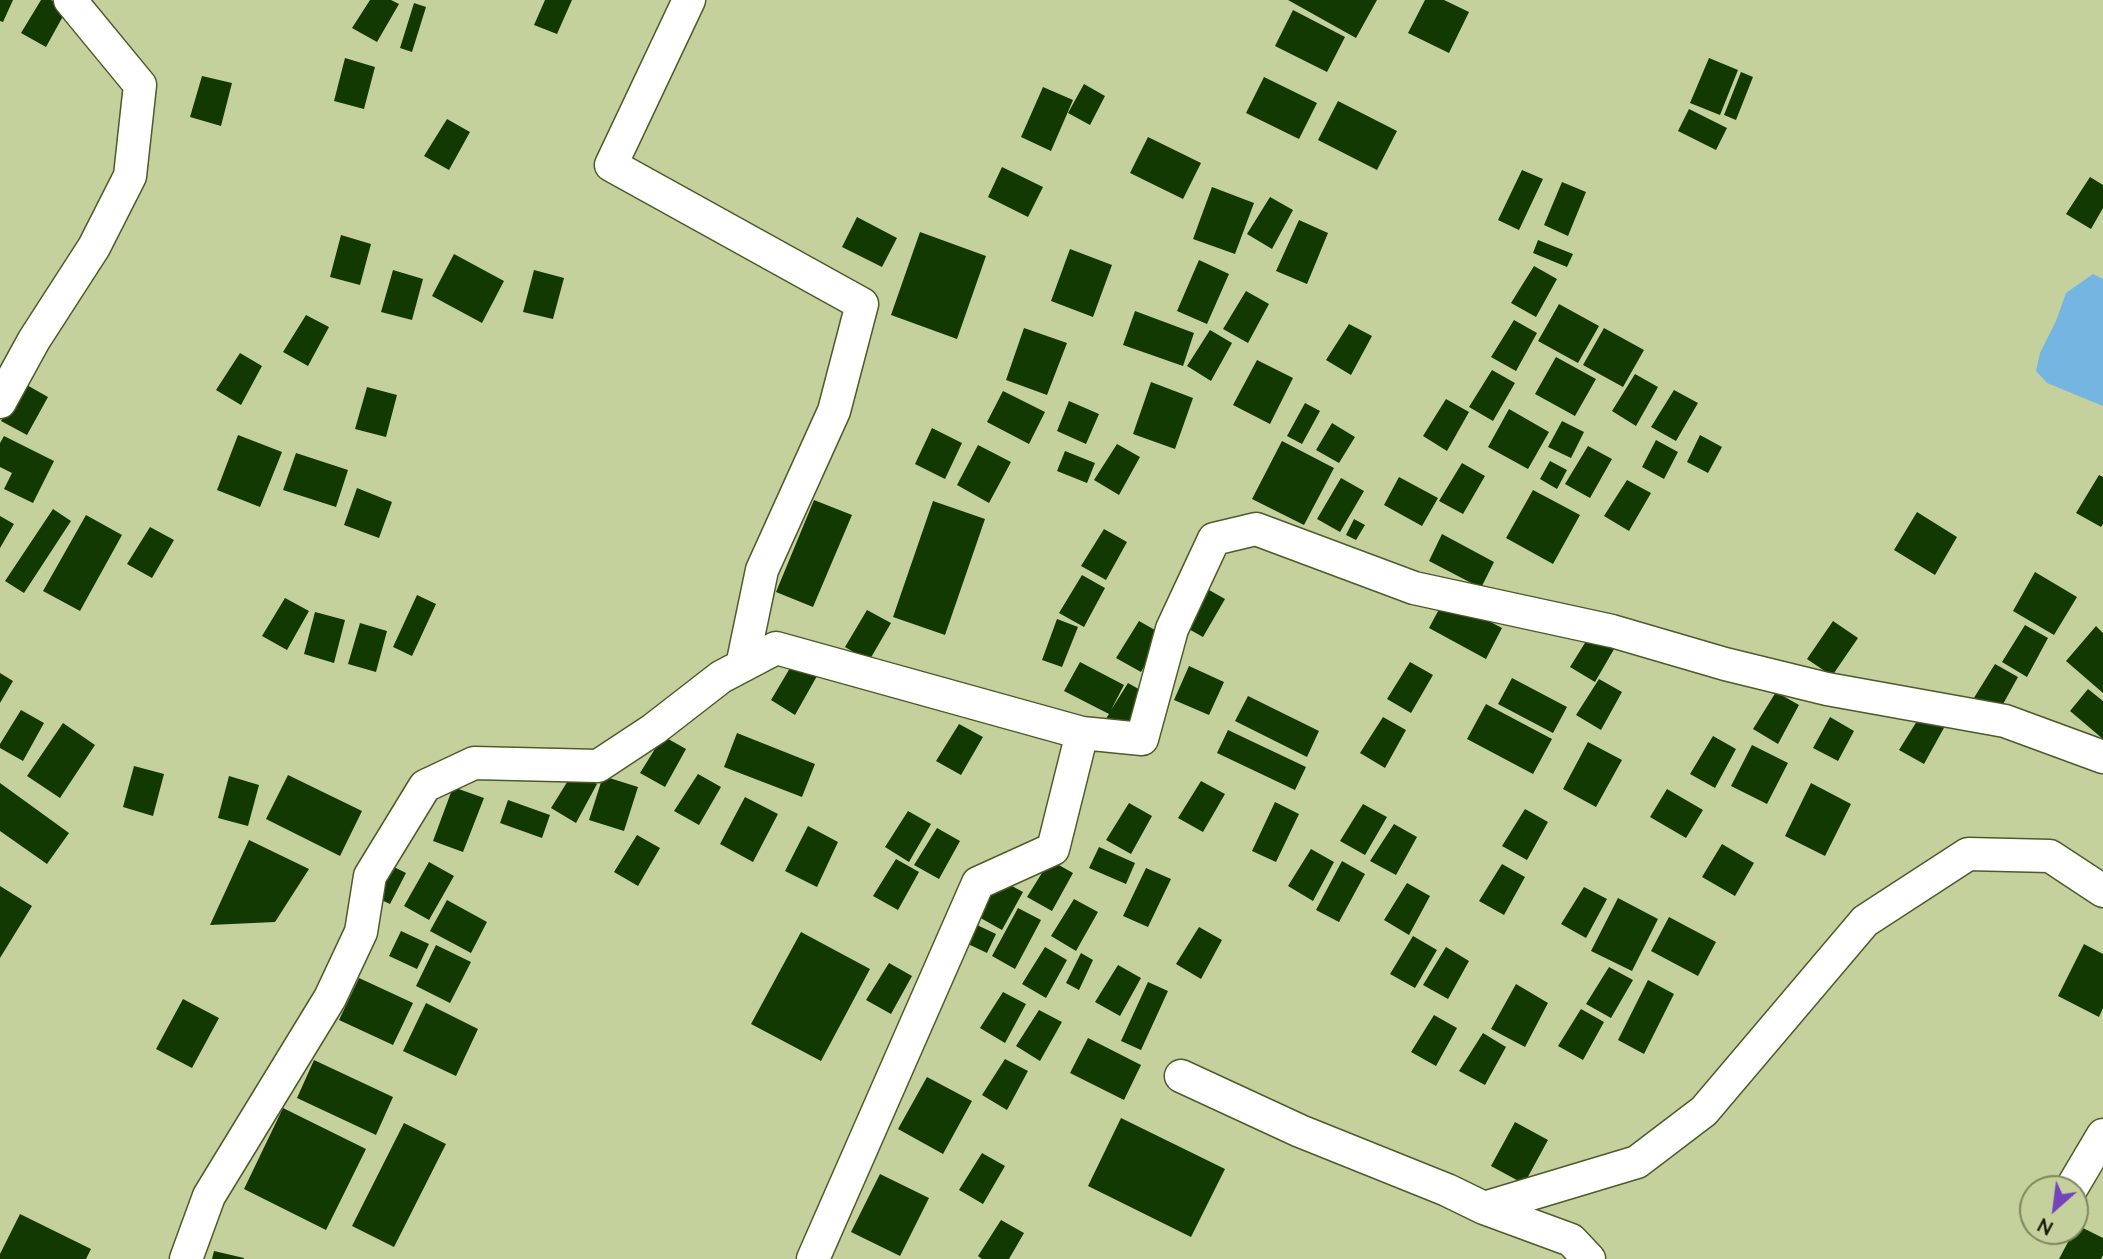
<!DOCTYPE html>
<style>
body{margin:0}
#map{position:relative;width:2103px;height:1259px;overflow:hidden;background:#c5d19c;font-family:Mulish,sans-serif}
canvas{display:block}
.north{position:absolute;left:2019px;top:1175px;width:70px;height:70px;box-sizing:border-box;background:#c5d19c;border:2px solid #7e875f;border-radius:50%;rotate:208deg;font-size:19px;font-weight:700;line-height:28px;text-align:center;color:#141704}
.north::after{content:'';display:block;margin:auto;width:24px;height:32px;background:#7544bc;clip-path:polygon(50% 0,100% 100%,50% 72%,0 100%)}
</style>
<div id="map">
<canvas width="2103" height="1259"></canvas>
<div class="north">N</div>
</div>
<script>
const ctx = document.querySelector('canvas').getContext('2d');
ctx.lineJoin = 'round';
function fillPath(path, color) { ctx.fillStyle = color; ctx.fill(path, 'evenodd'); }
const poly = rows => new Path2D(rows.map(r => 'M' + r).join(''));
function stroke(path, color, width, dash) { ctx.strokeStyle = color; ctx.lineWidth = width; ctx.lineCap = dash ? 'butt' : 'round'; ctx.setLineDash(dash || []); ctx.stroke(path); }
const water = poly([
 [2093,274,2103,279,2103,406,2047,383,2036,371,2040,353,2056,321,2066,293]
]);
const building = poly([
 [0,0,13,0,3,22,0,21],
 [41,0,51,0,67,9,46,47,21,33],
 [370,0,391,0,399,4,377,42,352,28],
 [545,0,572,0,557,34,534,25],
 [1288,0,1377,0,1356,38],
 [1425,0,1444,0,1469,12,1449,53,1408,33],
 [414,3,426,7,412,52,400,48],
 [1293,10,1345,37,1327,72,1275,46],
 [345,58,375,67,364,109,334,101],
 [1709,58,1738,70,1720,115,1690,103],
 [1741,72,1753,77,1736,120,1724,115],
 [202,76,232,83,221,126,190,117],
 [1264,77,1317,103,1299,139,1246,113],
 [1084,84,1105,96,1090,125,1068,113],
 [1043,87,1073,100,1051,151,1021,137],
 [1338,101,1397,131,1377,170,1318,140],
 [1689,109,1727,128,1716,150,1678,131],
 [447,119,470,132,449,170,424,156],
 [1148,137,1201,163,1183,199,1130,173],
 [1002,167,1043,187,1028,217,988,197],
 [1522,170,1543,179,1519,230,1498,220],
 [2090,177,2103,185,2103,208,2091,229,2066,214],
 [1562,182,1586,192,1568,236,1544,225],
 [1212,187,1254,203,1235,254,1193,239],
 [1270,197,1293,210,1272,249,1247,234],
 [857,217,897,238,882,267,842,247],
 [1299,220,1328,233,1307,284,1276,271],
 [920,232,986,256,957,339,891,315],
 [341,235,371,244,360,285,330,277],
 [1538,240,1573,254,1567,267,1533,253],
 [1070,249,1112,265,1093,317,1051,301],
 [454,254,504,281,482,323,432,296],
 [1199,260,1229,274,1207,324,1177,311],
 [1534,266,1557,279,1536,317,1511,303],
 [393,270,423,279,412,320,381,312],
 [534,270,564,278,553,319,523,312],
 [1246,291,1269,304,1248,343,1223,329],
 [1559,304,1599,326,1578,363,1538,341],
 [1135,311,1194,333,1183,366,1123,345],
 [306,315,329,327,308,366,283,352],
 [1514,320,1537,333,1516,371,1491,357],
 [1349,324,1372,336,1351,375,1326,360],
 [1024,328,1067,343,1047,395,1006,380],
 [1604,328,1644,350,1623,387,1583,365],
 [1210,330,1232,343,1211,381,1187,366],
 [240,353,262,366,241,405,216,390],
 [1556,357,1596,379,1575,416,1535,394],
 [1257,360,1293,378,1270,424,1233,405],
 [1492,370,1515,383,1493,421,1469,407],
 [1635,374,1658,387,1636,426,1612,411],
 [1151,382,1193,398,1175,449,1133,434],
 [25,384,48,397,27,435,1,421],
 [367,387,397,395,386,437,355,429],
 [1674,390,1698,403,1676,441,1651,427],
 [1003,391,1045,412,1029,444,987,422],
 [1446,399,1469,412,1447,451,1423,436],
 [1069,401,1099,414,1086,444,1057,431],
 [1305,403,1320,411,1302,444,1287,436],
 [1509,409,1549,432,1528,469,1488,447],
 [1562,421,1584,432,1571,458,1548,447],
 [1332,423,1355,437,1339,463,1316,450],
 [932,428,962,443,945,479,915,464],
 [238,435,282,452,260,507,217,490],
 [1700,435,1722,447,1708,473,1687,462],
 [4,436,54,461,33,503,4,489,12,473,0,467,0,443],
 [1656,440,1678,452,1664,479,1642,467],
 [1282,441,1334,468,1304,525,1252,499],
 [1117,444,1140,457,1119,495,1094,480],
 [978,445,1011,462,989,503,957,485],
 [1588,446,1612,459,1590,498,1565,484],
 [1065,451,1095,463,1087,483,1057,471],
 [296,453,348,470,336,507,283,490],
 [1550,461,1567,470,1557,489,1540,479],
 [1462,463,1485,476,1463,514,1439,501],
 [2099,475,2103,477,2103,524,2101,527,2076,513],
 [1399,477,1438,498,1422,526,1384,505],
 [1341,478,1364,491,1340,532,1317,519],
 [1627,480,1651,493,1629,531,1604,516],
 [357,488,392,502,379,538,344,525],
 [1533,490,1580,515,1553,564,1506,538],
 [814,500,852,515,813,607,776,592],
 [933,501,985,519,945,635,893,617],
 [53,509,71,521,24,593,5,581],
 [1917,512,1957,537,1935,575,1894,550],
 [86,515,122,535,80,611,43,591],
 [0,516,14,524,0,548],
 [1354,519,1365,525,1356,540,1346,535],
 [150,527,174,540,152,578,127,564],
 [1104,529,1127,542,1106,580,1081,566],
 [1442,534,1494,562,1481,588,1429,561],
 [2035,572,2077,597,2054,635,2013,611],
 [1082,575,1105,588,1084,627,1059,613],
 [1202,586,1225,599,1203,637,1178,623],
 [417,595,436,604,412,656,393,647],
 [285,598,309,611,287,650,262,636],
 [1445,598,1502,628,1486,659,1429,628],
 [867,610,891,623,869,661,845,647],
 [315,612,345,620,334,663,304,654],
 [1057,619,1078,627,1062,667,1042,660],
 [1139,621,1162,634,1141,672,1116,658],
 [1833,621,1858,638,1832,676,1807,659],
 [360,623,387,631,376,672,348,664],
 [2025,625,2048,638,2027,677,2002,662],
 [2096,626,2103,633,2103,693,2066,661],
 [1593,630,1617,644,1595,682,1570,667],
 [1080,662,1124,685,1111,710,1128,683,1151,696,1130,734,1105,720,1109,714,1064,691],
 [1410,662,1433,675,1411,713,1387,699],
 [793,663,817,676,795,715,771,700],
 [1995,664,2018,677,1997,715,1972,701],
 [1189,666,1224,682,1209,715,1174,700],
 [0,673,13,681,0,703],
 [1512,678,1567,707,1553,733,1498,704],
 [1599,679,1622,692,1601,730,1576,715],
 [2088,689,2103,701,2103,739,2070,711],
 [1776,692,1799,705,1778,744,1753,729],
 [1248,696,1319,731,1307,757,1235,721],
 [1486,704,1552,739,1533,774,1467,739],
 [21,710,44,723,23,761,0,748,0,744],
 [1922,713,1945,726,1924,764,1899,750],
 [1383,717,1406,730,1385,768,1360,753],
 [1830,717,1854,731,1838,761,1813,748],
 [63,723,95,745,60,798,27,776],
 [959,724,983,737,961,775,936,761],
 [1228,730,1306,767,1295,790,1217,753],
 [737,733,815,764,802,797,724,767],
 [663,736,686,749,665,787,640,773],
 [1713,736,1736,749,1715,788,1690,774],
 [1588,742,1622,760,1596,807,1563,789],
 [1752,745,1788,763,1767,804,1731,786],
 [134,766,164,774,153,816,123,807],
 [574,771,597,784,576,823,551,808],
 [698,774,721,787,699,825,674,811],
 [288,775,362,811,340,856,266,819],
 [229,776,259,785,248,826,218,818],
 [603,776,638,787,624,831,589,820],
 [1201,781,1225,794,1203,832,1178,818],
 [0,783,69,833,47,864,0,831],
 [1811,783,1851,804,1825,856,1785,836],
 [453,787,484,798,463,852,433,841],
 [1667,789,1703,810,1686,838,1650,817],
 [745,797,778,814,753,862,720,844],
 [508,800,550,815,542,838,500,823],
 [1275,802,1299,814,1276,862,1252,851],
 [1129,803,1152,816,1131,854,1106,840],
 [1363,804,1387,817,1365,855,1340,841],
 [1525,809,1548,822,1527,860,1502,846],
 [908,811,931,824,909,862,885,847],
 [1394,824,1417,837,1396,875,1370,861],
 [808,826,838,842,817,887,785,871],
 [937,828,960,841,939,879,914,865],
 [637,835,660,848,638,886,614,872],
 [249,840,309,869,275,922,210,925],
 [1722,844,1754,863,1735,896,1702,877],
 [1099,847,1135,863,1126,884,1089,868],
 [1311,849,1334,862,1313,901,1288,886],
 [896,859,919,872,898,910,873,896],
 [1050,860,1073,873,1052,911,1027,897],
 [1342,861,1365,874,1339,922,1316,910],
 [429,862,454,876,429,920,404,906],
 [1502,864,1525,877,1504,915,1479,901],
 [390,865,406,873,390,904,373,896],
 [1146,868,1171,879,1148,927,1123,916],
 [999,879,1023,892,1002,930,977,916],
 [1407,883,1430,896,1409,935,1384,920],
 [0,886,32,906,0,958],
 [1584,887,1607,899,1586,938,1561,924],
 [1618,898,1658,919,1632,971,1591,951],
 [1074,899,1098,912,1076,951,1051,936],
 [447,900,487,922,471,953,430,931],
 [1018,908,1041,920,1015,969,992,956],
 [1669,917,1716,942,1698,976,1651,951],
 [975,924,996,934,987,953,966,943],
 [1199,927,1222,940,1201,979,1176,964],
 [401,931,429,944,417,969,389,956],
 [801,932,870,969,821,1061,751,1024],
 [1413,936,1437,950,1415,988,1390,974],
 [2084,944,2103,954,2103,1008,2099,1017,2058,996],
 [436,945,471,962,450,1003,416,986],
 [1045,947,1067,960,1046,998,1022,984],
 [1446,947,1469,961,1448,999,1423,985],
 [1081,953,1093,960,1079,990,1066,983],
 [889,963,912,976,891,1014,866,1000],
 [1118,965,1141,978,1120,1016,1095,1002],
 [1609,967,1633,980,1611,1018,1586,1004],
 [359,978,413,1003,393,1045,339,1020],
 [1648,980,1674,994,1644,1054,1618,1040],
 [1148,982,1168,991,1141,1050,1121,1041],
 [1516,984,1548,1003,1525,1047,1491,1029],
 [1003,992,1026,1004,1005,1043,980,1028],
 [183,999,219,1018,192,1068,156,1049],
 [426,1003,478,1029,456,1076,403,1051],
 [1581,1009,1604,1022,1583,1060,1558,1046],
 [1039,1010,1062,1022,1040,1061,1016,1046],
 [1434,1015,1457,1028,1436,1066,1411,1052],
 [1483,1033,1506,1047,1485,1085,1459,1071],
 [1088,1038,1141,1065,1124,1100,1070,1073],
 [1005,1059,1028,1071,1007,1110,982,1095],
 [314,1060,393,1097,376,1135,297,1098],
 [927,1077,972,1101,943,1154,898,1129],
 [283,1108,366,1149,326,1230,244,1189],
 [1121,1118,1225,1169,1191,1237,1088,1186],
 [1515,1122,1548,1140,1524,1184,1491,1166],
 [404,1123,446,1144,394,1247,352,1226],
 [982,1153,1005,1166,983,1204,959,1190],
 [880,1174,929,1198,900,1256,851,1232],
 [20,1214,91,1249,86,1259,0,1259,0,1254],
 [1001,1220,1024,1233,1009,1259,982,1259,978,1256],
 [2077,1225,2103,1238,2103,1255,2101,1259,2059,1259],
 [214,1251,244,1258,244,1259,212,1259]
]);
const street = poly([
 [689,0,611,165,862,304,834,411,762,570,742,666],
 [0,402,34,340,94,247,130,176,140,85,70,0],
 [1181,1076,1300,1131,1447,1190,1484,1208,1571,1240,1589,1259],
 [2071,1189,2103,1135],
 [1484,1208,1637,1162,1704,1111,1865,921,1968,854,2050,856,2103,891],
 [186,1259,209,1196,330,998,361,932,370,876,425,786,474,763,598,766,654,729,721,677,776,648,1082,733,1142,739,1172,629,1214,539,1256,529,1414,588,1612,631,1725,664,1827,689,2005,721,2103,757],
 [813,1259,978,883,1053,849,1082,733]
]);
fillPath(water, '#74b6e1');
fillPath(building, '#133903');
stroke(street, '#4f5929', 35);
stroke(street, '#fff', 32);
</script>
